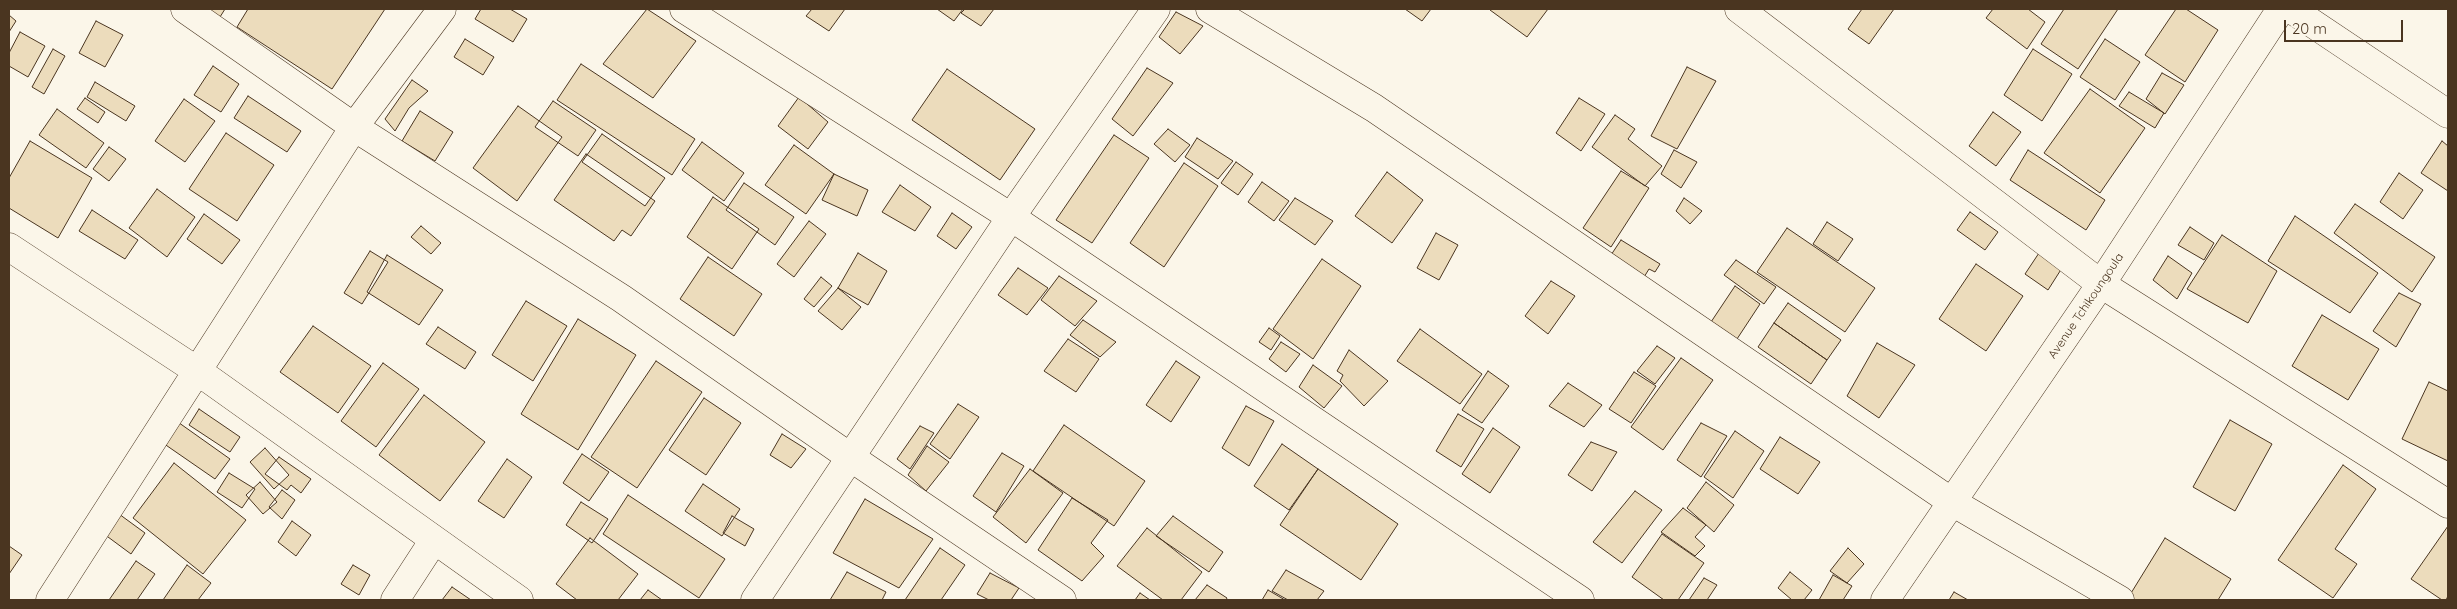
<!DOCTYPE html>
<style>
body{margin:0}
#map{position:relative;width:2457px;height:609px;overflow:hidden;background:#fbf6e9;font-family:Quicksand,sans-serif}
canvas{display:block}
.frame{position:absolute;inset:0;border:10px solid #4a3520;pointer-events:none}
.scale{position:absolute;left:2284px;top:20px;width:119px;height:22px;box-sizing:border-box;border:2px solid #4a3520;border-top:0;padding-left:6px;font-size:15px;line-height:18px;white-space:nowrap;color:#4a3520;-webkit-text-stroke:4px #fbf6e9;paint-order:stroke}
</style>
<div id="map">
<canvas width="2457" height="609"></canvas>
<div class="frame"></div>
<div class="scale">20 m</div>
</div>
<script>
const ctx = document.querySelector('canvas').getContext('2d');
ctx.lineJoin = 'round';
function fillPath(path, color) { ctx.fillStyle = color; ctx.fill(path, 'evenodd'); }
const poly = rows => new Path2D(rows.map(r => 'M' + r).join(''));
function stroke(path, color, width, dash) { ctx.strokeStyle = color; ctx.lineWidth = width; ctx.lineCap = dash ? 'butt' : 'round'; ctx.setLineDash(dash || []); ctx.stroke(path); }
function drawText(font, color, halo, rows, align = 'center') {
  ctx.font = font + ' Quicksand,sans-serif'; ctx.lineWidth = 4; ctx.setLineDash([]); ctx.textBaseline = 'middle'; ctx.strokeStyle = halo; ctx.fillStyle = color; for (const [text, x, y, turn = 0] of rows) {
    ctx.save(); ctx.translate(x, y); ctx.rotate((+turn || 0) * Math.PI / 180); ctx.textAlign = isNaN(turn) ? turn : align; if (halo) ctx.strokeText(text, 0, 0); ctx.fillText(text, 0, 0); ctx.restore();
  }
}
const building = poly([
 [207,9,225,9,220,17,207,9],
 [248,9,385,9,332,89,237,27,248,9],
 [481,9,510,9,527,19,513,42,475,19,481,9],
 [647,9,696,41,653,98,603,64,647,9],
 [812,9,845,9,829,31,806,16,812,9],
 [937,9,963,9,954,21,937,9],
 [965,9,994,9,981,26,961,13,965,9],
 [1405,9,1431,9,1422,21,1405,9],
 [1491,9,1548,9,1527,37,1490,10,1491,9],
 [1862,9,1894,9,1869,44,1848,29,1862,9],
 [1993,9,2028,9,2045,22,2027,49,1986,18,1993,9],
 [2064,9,2118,9,2078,69,2041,44,2064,9],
 [2176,9,2186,9,2218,30,2185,82,2145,55,2176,9],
 [1176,12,1203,26,1180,54,1159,37,1176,12],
 [9,15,16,21,9,32,9,15],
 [96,21,123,35,105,67,79,53,96,21],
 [20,32,45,46,28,77,9,66,9,53,20,32],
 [465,39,494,57,483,75,454,57,465,39],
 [2105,39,2140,62,2115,100,2080,77,2105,39],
 [53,49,65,56,44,94,32,87,53,49],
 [2033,49,2072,74,2042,121,2004,95,2033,49],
 [581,64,695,139,672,175,557,100,581,64],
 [213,66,239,84,221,112,194,95,213,66],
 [1687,67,1716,81,1677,149,1651,136,1687,67],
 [1147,68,1173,83,1133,136,1112,119,1147,68],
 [947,69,1035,129,1000,180,912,120,947,69],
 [2162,73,2184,85,2165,114,2146,99,2162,73],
 [412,80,428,91,409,108,395,131,385,119,412,80],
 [95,82,135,106,126,121,87,97,95,82],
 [2090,89,2145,128,2100,193,2044,153,2090,89],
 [2129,92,2164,113,2155,128,2119,106,2129,92],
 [248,96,301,131,287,152,234,118,248,96],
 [799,97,828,122,808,149,778,126,799,97],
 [85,98,105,112,98,123,77,109,85,98],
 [1579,98,1605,114,1581,151,1556,133,1579,98],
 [184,99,215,121,185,162,155,141,184,99],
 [553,101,596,130,578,156,535,127,553,101],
 [518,106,562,137,517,201,473,168,518,106],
 [57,109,104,143,86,168,39,135,57,109],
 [420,111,453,132,435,161,402,141,420,111],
 [1993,112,2021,132,1996,166,1969,146,1993,112],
 [1615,115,1635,129,1628,139,1662,166,1645,186,1592,147,1615,115],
 [1168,129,1190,145,1175,162,1154,144,1168,129],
 [226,133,274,165,237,221,189,189,226,133],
 [602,134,665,178,645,206,582,162,602,134],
 [1114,135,1149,158,1092,243,1056,220,1114,135],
 [1197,138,1233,161,1218,179,1185,157,1197,138],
 [30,141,92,178,58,238,9,208,9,178,30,141],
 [2442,141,2448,146,2448,191,2421,173,2442,141],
 [702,142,744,173,724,201,682,170,702,142],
 [794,145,834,174,806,214,765,185,794,145],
 [109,147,126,159,109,181,93,169,109,147],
 [1674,150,1697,162,1681,188,1661,174,1674,150],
 [2028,150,2105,200,2086,230,2010,180,2028,150],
 [586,154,655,201,631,236,622,230,614,241,554,200,586,154],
 [1236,162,1253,174,1238,195,1221,183,1236,162],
 [1184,163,1218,186,1164,267,1130,243,1184,163],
 [1621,171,1649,188,1611,247,1583,228,1621,171],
 [1387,172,1423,200,1392,243,1355,216,1387,172],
 [2399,173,2423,190,2403,219,2380,202,2399,173],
 [834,174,868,190,857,216,822,200,834,174],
 [1262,182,1289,201,1274,221,1248,202,1262,182],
 [744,183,794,217,775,245,726,210,744,183],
 [900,185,931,207,915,231,882,212,900,185],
 [157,189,195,217,167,257,129,228,157,189],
 [713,197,759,229,732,269,687,237,713,197],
 [1295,198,1333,221,1315,245,1279,220,1295,198],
 [1684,198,1702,211,1690,224,1676,211,1684,198],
 [2355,204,2435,257,2412,292,2334,233,2355,204],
 [92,210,138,240,125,259,79,231,92,210],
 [1970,212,1998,232,1985,250,1957,230,1970,212],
 [952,213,972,227,956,249,937,236,952,213],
 [204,214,240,240,222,264,187,239,204,214],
 [2295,216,2378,273,2350,313,2268,261,2295,216],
 [809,221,826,234,794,277,777,264,809,221],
 [1827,222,1853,239,1838,261,1813,244,1827,222],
 [421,226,441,243,431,254,411,237,421,226],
 [2190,227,2214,243,2204,260,2178,245,2190,227],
 [1787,228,1875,288,1845,332,1757,272,1787,228],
 [1436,233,1458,245,1439,280,1417,268,1436,233],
 [2222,235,2277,271,2248,323,2187,289,2222,235],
 [1621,240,1660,264,1655,272,1649,269,1641,282,1607,261,1621,240],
 [370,251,388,262,362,304,344,293,370,251],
 [858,253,887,271,868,305,838,288,858,253],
 [2039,253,2062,268,2048,290,2025,274,2039,253],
 [387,255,443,290,419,325,367,292,387,255],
 [2168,256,2192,273,2177,299,2153,280,2168,256],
 [708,257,762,294,734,336,680,299,708,257],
 [1322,259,1361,286,1313,359,1273,329,1322,259],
 [1736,260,1776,287,1764,304,1724,275,1736,260],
 [1976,264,2023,296,1986,351,1939,319,1976,264],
 [1018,268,1048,288,1027,315,998,295,1018,268],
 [1059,276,1097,301,1075,326,1041,300,1059,276],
 [821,277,832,286,814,307,804,299,821,277],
 [1551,281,1575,296,1548,334,1525,316,1551,281],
 [1735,286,1760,304,1737,339,1711,322,1735,286],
 [838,288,861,307,842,330,818,311,838,288],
 [2399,293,2421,304,2396,347,2373,331,2399,293],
 [526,301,567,326,533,381,492,355,526,301],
 [1788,303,1841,340,1827,360,1774,323,1788,303],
 [2322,315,2379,349,2348,400,2292,366,2322,315],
 [578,319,636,355,578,450,521,414,578,319],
 [1083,320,1116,342,1100,357,1070,335,1083,320],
 [1774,323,1827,360,1811,384,1758,347,1774,323],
 [313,326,371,366,338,413,280,372,313,326],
 [438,327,476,352,465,369,426,344,438,327],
 [1269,328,1280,336,1271,350,1259,342,1269,328],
 [1420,329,1482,374,1460,404,1397,361,1420,329],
 [1068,339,1099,359,1076,392,1044,371,1068,339],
 [1281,342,1300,354,1286,372,1269,359,1281,342],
 [1877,343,1915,365,1879,418,1847,396,1877,343],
 [1657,346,1675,358,1655,384,1637,371,1657,346],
 [1349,350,1388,381,1364,406,1340,381,1343,375,1337,371,1349,350],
 [1681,358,1713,380,1663,450,1631,427,1681,358],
 [656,361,702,392,637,488,591,457,656,361],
 [1176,361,1200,377,1171,422,1146,405,1176,361],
 [383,363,419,389,376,447,341,421,383,363],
 [1313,365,1342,386,1324,408,1299,387,1313,365],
 [1488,371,1509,386,1482,423,1462,410,1488,371],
 [1634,372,1656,386,1631,423,1609,409,1634,372],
 [2429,382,2448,391,2448,461,2402,439,2429,382],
 [1568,383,1602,405,1584,427,1549,406,1568,383],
 [424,395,485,442,440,501,379,455,424,395],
 [704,398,741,423,706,475,669,450,704,398],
 [958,404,979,417,950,459,930,444,958,404],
 [1246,406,1274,421,1249,466,1222,448,1246,406],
 [199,409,240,437,230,452,189,425,199,409],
 [1458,414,1484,429,1461,467,1436,451,1458,414],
 [175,420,230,459,215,479,160,441,175,420],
 [2230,420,2272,444,2235,511,2193,487,2230,420],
 [1701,423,1727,436,1701,477,1677,460,1701,423],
 [1064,425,1145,481,1114,526,1033,471,1064,425],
 [920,426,934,433,910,469,897,459,920,426],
 [1493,428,1520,447,1490,493,1462,474,1493,428],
 [1735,431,1764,451,1733,498,1704,477,1735,431],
 [782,434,806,449,791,468,770,455,782,434],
 [1780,437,1820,462,1798,494,1760,469,1780,437],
 [1591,442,1617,452,1592,491,1568,475,1591,442],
 [1282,444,1318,469,1289,510,1254,486,1282,444],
 [927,446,949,462,926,491,908,475,927,446],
 [265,448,289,475,274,489,250,462,265,448],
 [1002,453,1024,466,996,512,973,496,1002,453],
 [582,454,609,472,589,501,563,483,582,454],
 [279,457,311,479,301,493,291,485,287,490,265,474,279,457],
 [507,459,532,477,504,518,478,501,507,459],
 [174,463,246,520,203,574,133,518,174,463],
 [2343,465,2376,489,2335,549,2357,564,2333,598,2278,560,2343,465],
 [1030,469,1063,493,1026,543,993,517,1030,469],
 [1318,469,1398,524,1361,580,1280,525,1318,469],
 [229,473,255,489,242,508,217,492,229,473],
 [260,482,277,502,263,514,246,495,260,482],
 [1706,482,1734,505,1714,532,1687,508,1706,482],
 [703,484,740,509,722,536,685,511,703,484],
 [282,490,295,500,282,519,269,507,282,490],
 [1635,491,1662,510,1622,563,1593,542,1635,491],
 [628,495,725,559,699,598,603,534,628,495],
 [1072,498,1108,520,1091,543,1104,556,1082,581,1038,550,1072,498],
 [865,499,933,539,899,588,833,553,865,499],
 [581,502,608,519,592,543,566,525,581,502],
 [1683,508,1706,525,1695,537,1705,546,1695,556,1661,532,1683,508],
 [119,514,145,533,131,554,104,534,119,514],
 [732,516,754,529,745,546,723,533,732,516],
 [1173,516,1223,552,1209,572,1156,536,1173,516],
 [292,521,311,535,296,556,278,542,292,521],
 [2448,526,2448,596,2446,600,2442,600,2411,579,2448,526],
 [1147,528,1202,572,1181,600,1163,600,1117,566,1147,528],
 [1662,534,1704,563,1678,600,1664,600,1632,577,1662,534],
 [590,538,638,574,618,600,577,600,556,584,590,538],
 [2165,538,2231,579,2218,600,2132,600,2128,598,2165,538],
 [9,546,22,555,9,574,9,546],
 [940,548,965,565,941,600,905,600,940,548],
 [1848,548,1864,564,1847,583,1830,571,1848,548],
 [136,561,155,574,137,600,109,600,136,561],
 [187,565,211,583,198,600,163,600,187,565],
 [353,565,370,575,359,595,341,584,353,565],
 [1286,570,1324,591,1317,600,1288,600,1272,591,1286,570],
 [847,572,886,592,882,600,830,600,847,572],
 [1790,572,1812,590,1804,600,1792,600,1778,588,1790,572],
 [990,573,1019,588,1011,600,989,600,977,594,990,573],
 [1833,575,1852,586,1843,600,1819,600,1833,575],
 [1704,578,1717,585,1707,600,1689,600,1704,578],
 [1207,585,1227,598,1226,600,1195,600,1207,585],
 [452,587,471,600,442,600,452,587],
 [648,590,662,600,640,600,648,590],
 [1268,590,1285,600,1262,600,1268,590],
 [1954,592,1968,600,1949,600,1954,592],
 [1140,593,1150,600,1135,600,1140,593]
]);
const minor = poly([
 [185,9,354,127,621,298,850,457,1062,600],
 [684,9,1011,217,1580,600],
 [1210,9,1374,108,1952,502,2120,600],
 [1739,9,2101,284,2448,504],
 [2291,9,2448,114],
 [9,247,199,372,519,600],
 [50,600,354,127,442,9],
 [395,600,434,540],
 [755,600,1011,217,1156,9],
 [1885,600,2101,284,2281,9]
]);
const streetNames = [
 ["Avenue Tchikoungoula",2086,306,-56]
];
fillPath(building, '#ecdcbc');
stroke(building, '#4a3520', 1);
stroke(minor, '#4a3520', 29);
stroke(minor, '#fbf6e9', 28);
drawText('12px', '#4a3520', '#fbf6e9', streetNames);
</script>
